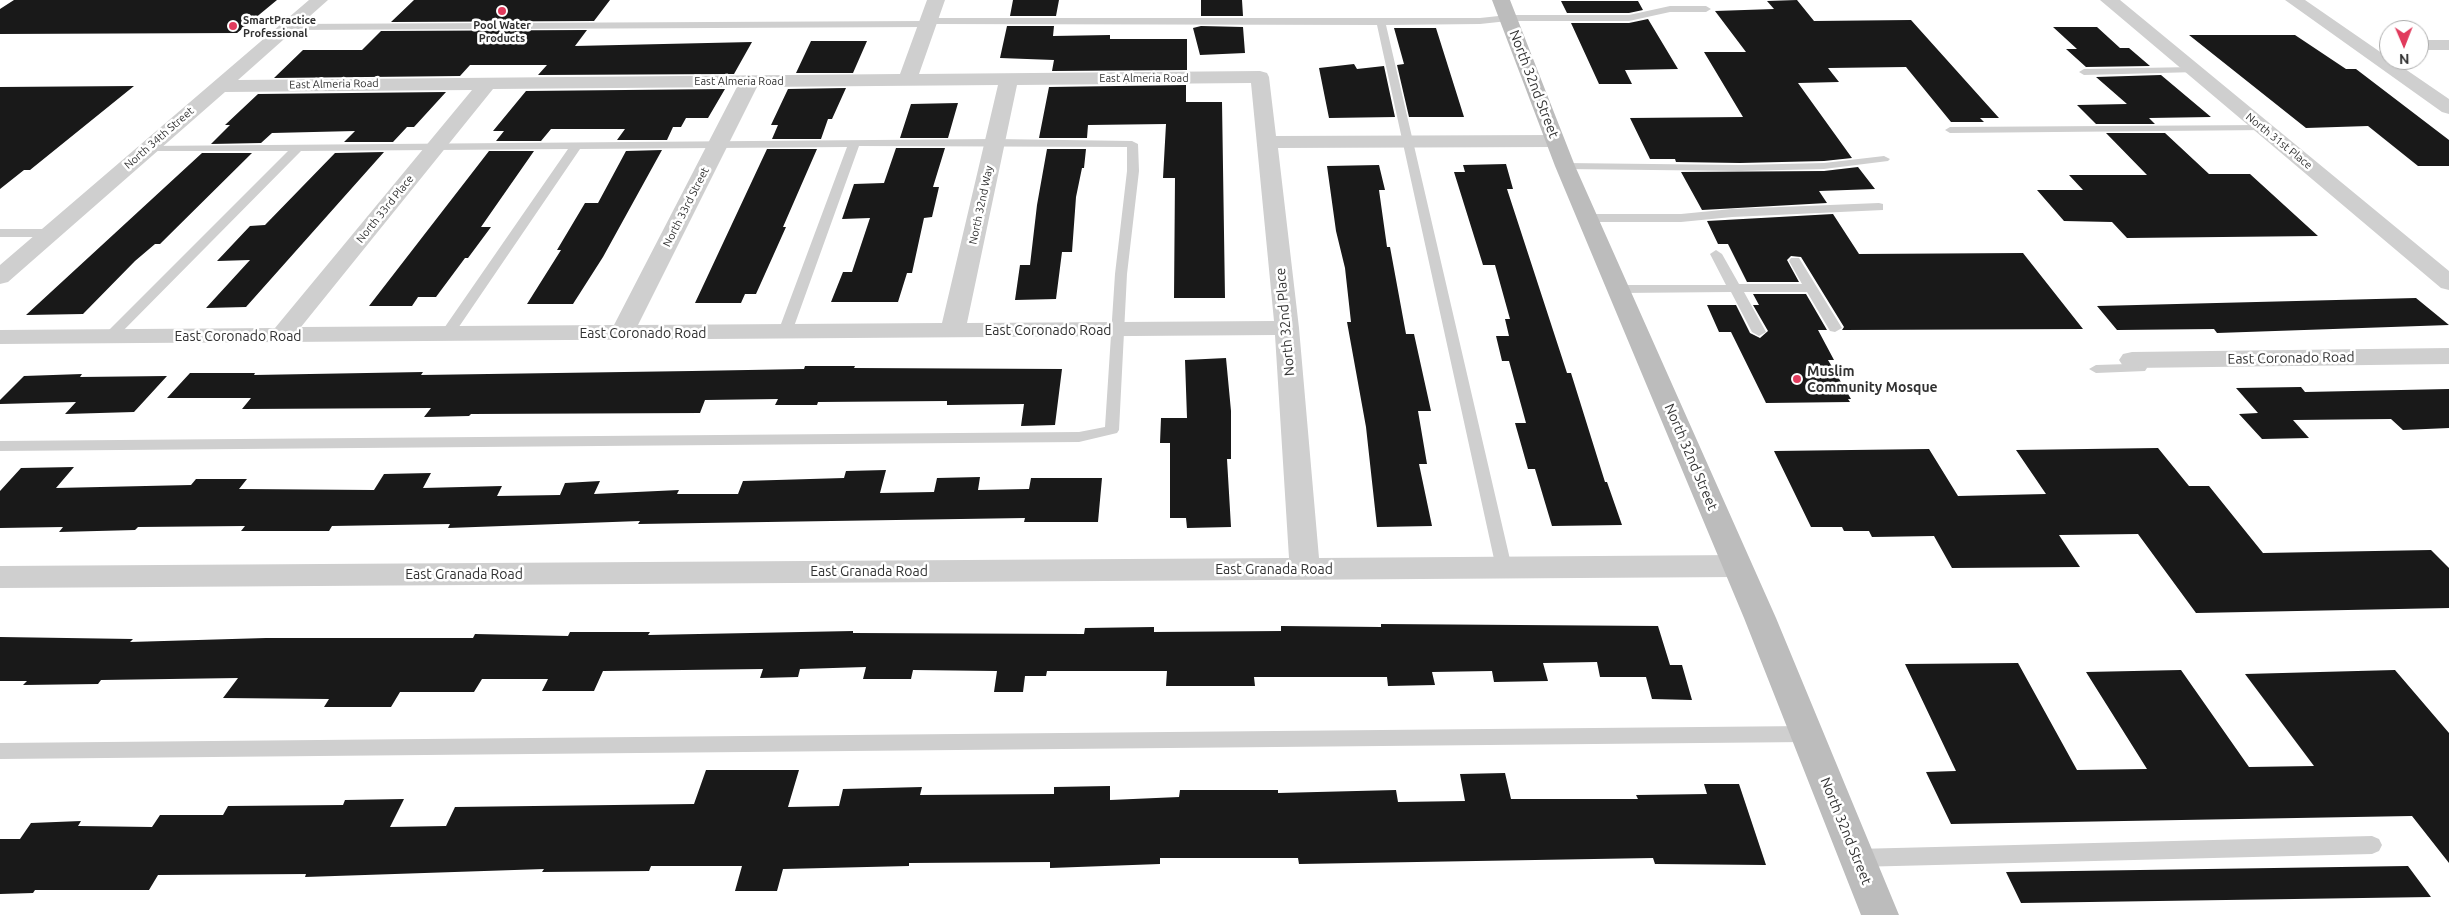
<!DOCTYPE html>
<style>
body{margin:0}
#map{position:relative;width:2449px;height:915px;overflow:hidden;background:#fff;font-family:Ubuntu,sans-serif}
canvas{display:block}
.north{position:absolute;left:2379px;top:20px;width:50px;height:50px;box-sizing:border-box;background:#fff;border:1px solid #adadad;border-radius:50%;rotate:179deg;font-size:14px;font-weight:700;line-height:20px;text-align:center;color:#323232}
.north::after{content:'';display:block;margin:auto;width:18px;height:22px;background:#e13b5d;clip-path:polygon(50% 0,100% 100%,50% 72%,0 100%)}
</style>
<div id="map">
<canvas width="2449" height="915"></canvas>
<div class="north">N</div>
</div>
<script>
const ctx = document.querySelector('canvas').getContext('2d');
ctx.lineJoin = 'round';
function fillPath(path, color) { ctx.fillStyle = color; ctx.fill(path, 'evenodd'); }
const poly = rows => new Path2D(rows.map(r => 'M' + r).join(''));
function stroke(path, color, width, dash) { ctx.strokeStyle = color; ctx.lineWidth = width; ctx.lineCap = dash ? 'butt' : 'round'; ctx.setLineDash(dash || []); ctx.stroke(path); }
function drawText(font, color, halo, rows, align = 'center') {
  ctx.font = font + ' Ubuntu,sans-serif'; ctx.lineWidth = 5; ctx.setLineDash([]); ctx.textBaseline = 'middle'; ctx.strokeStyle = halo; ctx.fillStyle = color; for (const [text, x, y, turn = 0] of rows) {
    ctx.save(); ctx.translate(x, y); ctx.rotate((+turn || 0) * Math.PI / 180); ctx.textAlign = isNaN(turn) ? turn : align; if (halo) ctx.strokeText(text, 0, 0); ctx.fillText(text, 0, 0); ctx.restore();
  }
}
const building = poly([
 [14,0,277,0,237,33,0,34,0,9],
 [414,0,610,0,594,21,391,22],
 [1013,0,1059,0,1056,16,1010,16],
 [1201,0,1242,0,1243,16,1201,16],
 [1797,0,1814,21,1911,20,1999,118,1980,118,1984,122,1951,122,1906,67,1828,68,1839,82,1798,83,1852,158,1824,161,1740,163,1676,162,1675,159,1650,159,1630,118,1743,117,1704,52,1746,52,1715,11,1774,9,1767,1],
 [1561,1,1638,1,1643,10,1629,13,1567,13],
 [1648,19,1678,69,1625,70,1632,84,1599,84,1571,23,1629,23],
 [1007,26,1054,26,1053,36,1110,35,1110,39,1187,39,1187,70,1052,71,1054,60,1000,58],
 [1201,26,1243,27,1245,53,1200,55,1193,28],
 [2053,27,2097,27,2120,48,2129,48,2150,66,2086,67,2066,49,2077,49],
 [1394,28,1436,28,1464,117,1409,117,1397,65,1404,64],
 [587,30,575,46,752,42,734,74,538,75,547,65,470,65,460,76,274,78,303,50,362,50,381,31],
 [2189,35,2295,35,2346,69,2356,69,2449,140,2449,166,2418,166,2368,126,2306,128],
 [811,41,867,41,853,73,796,73],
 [1354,64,1357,69,1384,66,1395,117,1329,118,1319,68],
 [2161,75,2211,117,2149,118,2155,124,2096,124,2077,105,2127,104,2096,77],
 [1186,85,1186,102,1222,102,1225,298,1174,298,1175,178,1163,178,1166,124,1088,125,1087,138,1039,138,1049,87],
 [134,86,30,170,24,170,0,189,0,87],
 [846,88,832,119,828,119,821,139,772,139,778,125,771,125,788,89],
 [725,89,708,118,686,118,681,127,673,127,667,140,617,140,625,129,551,129,541,141,496,141,504,131,493,131,526,91],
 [446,92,414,127,407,127,393,142,344,142,355,131,272,133,261,143,211,144,230,125,225,125,258,94],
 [958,103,948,138,900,138,911,104],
 [2106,133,2165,133,2209,174,2250,174,2318,236,2127,238,2112,222,2064,221,2037,190,2083,190,2069,175,2147,175],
 [896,148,945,148,933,187,939,187,932,217,924,218,912,273,907,273,898,302,831,302,843,272,852,272,870,218,842,219,854,184,884,183],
 [767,149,817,149,783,227,786,227,756,294,745,294,741,303,695,303],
 [1047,149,1086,149,1084,168,1082,168,1076,197,1072,252,1062,252,1056,299,1015,300,1020,265,1030,265,1037,205],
 [662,150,603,257,573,304,527,304,561,250,557,250,585,203,598,203,626,151],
 [489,151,534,151,481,227,491,227,468,258,465,258,436,297,418,297,412,306,369,306],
 [384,152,246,307,206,308,250,260,217,261,250,226,265,225,335,153],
 [202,153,252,153,160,244,155,244,135,261,83,314,26,315],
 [1506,164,1513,189,1507,189,1567,373,1571,373,1605,482,1607,482,1622,525,1552,526,1535,469,1528,469,1515,423,1526,423,1509,361,1502,361,1496,336,1509,336,1505,319,1510,319,1495,265,1483,265,1454,172,1465,172,1463,165],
 [1379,165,1385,190,1379,190,1387,247,1390,247,1406,334,1414,334,1431,411,1418,411,1427,464,1419,464,1432,526,1377,527,1366,427,1347,322,1351,322,1345,268,1336,231,1327,166],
 [1858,167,1875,189,1819,191,1827,203,1702,210,1681,172,1824,171],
 [1833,214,1859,254,2023,253,2083,329,1842,330,1844,327,1801,257,1791,256,1787,260,1799,282,1747,282,1728,244,1718,244,1707,221],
 [1753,294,1806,294,1827,330,1818,330,1834,360,1828,360,1851,399,1848,399,1850,402,1766,403,1731,332,1719,332,1707,305,1736,305,1750,333,1760,338,1768,331,1753,305,1759,305],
 [2416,298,2449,325,2217,333,2214,329,2117,330,2097,306],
 [1226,358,1231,411,1231,459,1227,459,1231,527,1187,528,1186,518,1170,518,1170,443,1160,443,1161,418,1187,418,1185,360],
 [805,366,855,366,854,368,1062,369,1055,425,1021,426,1024,404,947,405,947,401,818,402,817,405,775,405,778,399,705,400,700,413,471,414,469,416,424,417,431,408,242,409,251,398,167,398,190,373,255,373,254,375,423,372,421,375,692,371,804,369],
 [82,374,80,377,167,376,134,412,65,414,76,402,0,404,0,400,24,376],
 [2301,387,2305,392,2449,389,2449,428,2403,430,2391,419,2293,420,2309,438,2262,439,2239,414,2258,413,2236,388],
 [2158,448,2189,486,2209,486,2263,553,2431,550,2449,568,2449,608,2196,613,2138,534,2059,535,2080,567,1952,568,1934,536,1872,537,1869,531,1844,531,1842,527,1811,527,1774,451,1929,449,1958,496,2046,494,2016,450],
 [74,467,56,488,191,485,196,479,247,479,239,489,374,490,384,474,431,473,423,488,502,486,497,496,560,495,565,483,600,481,594,494,679,490,677,494,738,494,743,481,844,478,846,471,886,470,880,493,934,492,937,478,980,477,978,490,1029,489,1031,478,1102,478,1098,522,1024,522,1025,518,638,524,640,521,448,528,450,524,332,526,329,531,241,531,245,526,138,527,135,530,59,532,63,527,0,528,0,491,21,468],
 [1381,624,1658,626,1670,665,1682,665,1692,700,1652,699,1646,677,1600,677,1597,662,1543,663,1548,681,1494,682,1492,671,1432,672,1435,685,1388,686,1387,677,1254,677,1255,686,1166,686,1167,671,1047,671,1046,676,1025,676,1023,692,994,692,997,671,913,670,911,679,863,679,866,667,800,669,798,677,760,678,763,669,603,671,594,691,542,691,548,679,482,679,474,692,400,692,391,707,324,707,329,699,223,698,238,678,101,680,98,684,23,685,27,681,0,681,0,637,133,639,130,642,266,638,473,638,475,634,568,636,570,632,650,632,648,635,853,631,853,633,1084,634,1085,628,1154,627,1154,632,1281,631,1281,626,1381,627],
 [2018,663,2077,770,2147,769,2086,672,2181,670,2249,767,2314,766,2245,674,2395,670,2449,733,2449,863,2412,816,1951,824,1926,772,1956,771,1905,664],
 [706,770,799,770,788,807,839,806,843,789,922,787,920,795,1054,794,1054,787,1110,786,1110,800,1179,797,1180,790,1278,790,1278,793,1396,790,1398,802,1465,801,1460,774,1505,773,1511,799,1638,799,1636,795,1707,794,1704,784,1739,784,1766,865,1655,864,1653,858,1299,864,1298,858,1160,858,1160,864,1050,868,1050,862,909,863,909,866,783,869,777,891,735,891,742,866,651,866,649,871,542,872,544,869,305,877,306,874,158,875,149,890,35,890,33,893,0,894,0,839,20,839,31,823,81,821,78,826,152,827,160,815,223,815,228,806,343,805,345,800,404,799,390,827,446,826,455,807,694,804],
 [2408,866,2431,897,2021,903,2006,872]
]);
const lane = poly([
 [1670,6,1706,6,1711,9,1706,12,1670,12,1629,21,1508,21,1480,24,1386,25,1512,568,1510,572,1504,574,1498,572,1496,568,1377,25,932,24,927,27,288,30,283,27,288,24,923,21,928,18,1480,18,1508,15,1629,15,1670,6],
 [2193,67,2198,70,2197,72,2084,75,2079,72,2084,69,2193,67],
 [2262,125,2266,126,2266,130,1950,133,1945,130,1950,127,2262,125],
 [995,139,1132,141,1138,144,1139,171,1127,274,1119,430,1117,433,1079,442,0,451,0,441,1079,432,1105,427,1115,274,1127,171,1127,147,859,146,792,332,785,336,778,332,847,147,580,149,452,337,447,338,440,334,568,149,301,151,115,339,110,340,103,336,288,151,142,151,140,149,146,146,995,139],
 [1884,156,1890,159,1888,161,1824,169,1740,171,1565,169,1559,166,1565,163,1740,165,1824,163,1884,156],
 [1879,203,1883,204,1883,210,1732,217,1681,222,1588,222,1582,218,1588,214,1681,214,1732,209,1879,203],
 [0,229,50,229,56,233,50,237,0,237,0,229],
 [1716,250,1722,254,1739,284,1802,284,1789,261,1791,258,1799,258,1842,328,1835,332,1830,331,1807,292,1744,292,1766,332,1759,336,1752,332,1731,292,1620,293,1614,289,1620,285,1726,285,1710,254,1716,250],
 [2132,356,2137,357,2145,365,2147,368,2145,371,2096,373,2089,369,2096,365,2128,364,2125,360,2132,356],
 [1807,726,1814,729,1816,734,1814,739,1807,742,0,759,0,743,1807,726],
 [2372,836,2379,839,2382,845,2379,851,2372,854,1856,867,1849,864,1846,858,1849,852,1856,849,2372,836]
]);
const street = poly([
 [309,0,328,0,238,80,900,74,927,0,945,0,919,74,1260,71,1267,73,1269,77,1276,136,1555,135,1562,137,1565,141,1562,145,1555,147,1278,148,1299,328,1319,558,1737,555,1748,558,1752,566,1748,574,1737,577,0,588,0,566,1289,558,1275,335,0,344,0,330,275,328,472,90,225,92,8,282,0,284,0,265,309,0],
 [1251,83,1274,321,967,323,1017,85,1251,83],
 [998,85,942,323,638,325,757,87,998,85],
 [737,87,614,325,301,327,493,89,737,87],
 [2100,0,2120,0,2449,271,2449,290,2441,288,2100,0],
 [2285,0,2305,0,2389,58,2389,60,2392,60,2449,99,2449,114,2442,112,2285,0],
 [2419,40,2449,40,2449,50,2419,50,2419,40],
 [2449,348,2449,364,2132,368,2123,366,2119,360,2123,354,2132,352,2449,348]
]);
const secondary = poly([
 [1492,0,1510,0,1575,166,1776,618,1899,915,1861,915,1744,618,1555,166,1492,0]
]);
const markers = [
 [502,11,5,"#e13b5d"],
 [233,26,5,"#e13b5d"],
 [1797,379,5,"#e13b5d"]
];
const farPoinames = [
 ["SmartPractice",243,20],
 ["Professional",243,33],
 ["Pool Water",502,25,"center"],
 ["Products",502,38,"center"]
];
const farStreetnames = [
 ["East Almeria Road",1144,78],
 ["East Almeria Road",739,81],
 ["East Almeria Road",334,84,-1],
 ["North 34th Street",159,138,-41],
 ["North 31st Place",2279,141,39],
 ["North 32nd Way",981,205,-78],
 ["North 33rd Street",686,207,-63],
 ["North 33rd Place",385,209,-51]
];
const streetNames = [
 ["North 32nd Street",1534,84,69],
 ["North 32nd Place",1285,322,-95],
 ["East Coronado Road",1048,330],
 ["East Coronado Road",643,333],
 ["East Coronado Road",238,336],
 ["East Coronado Road",2291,358,-1],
 ["North 32nd Street",1691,457,67],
 ["East Granada Road",1274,569],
 ["East Granada Road",869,571],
 ["East Granada Road",464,574],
 ["North 32nd Street",1846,831,68]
];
const poiNames = [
 ["Muslim",1807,371],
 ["Community Mosque",1807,387]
];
fillPath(building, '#191919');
fillPath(lane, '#cfcfcf');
fillPath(street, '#cfcfcf');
fillPath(secondary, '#bcbcbc');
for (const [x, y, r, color] of markers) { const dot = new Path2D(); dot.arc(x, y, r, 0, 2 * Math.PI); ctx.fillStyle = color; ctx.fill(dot); stroke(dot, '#fff', 2); }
drawText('bold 11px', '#323232', '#fff', farPoinames, 'left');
drawText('11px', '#323232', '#fff', farStreetnames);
drawText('14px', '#323232', '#fff', streetNames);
drawText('bold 14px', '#323232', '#fff', poiNames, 'left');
</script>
